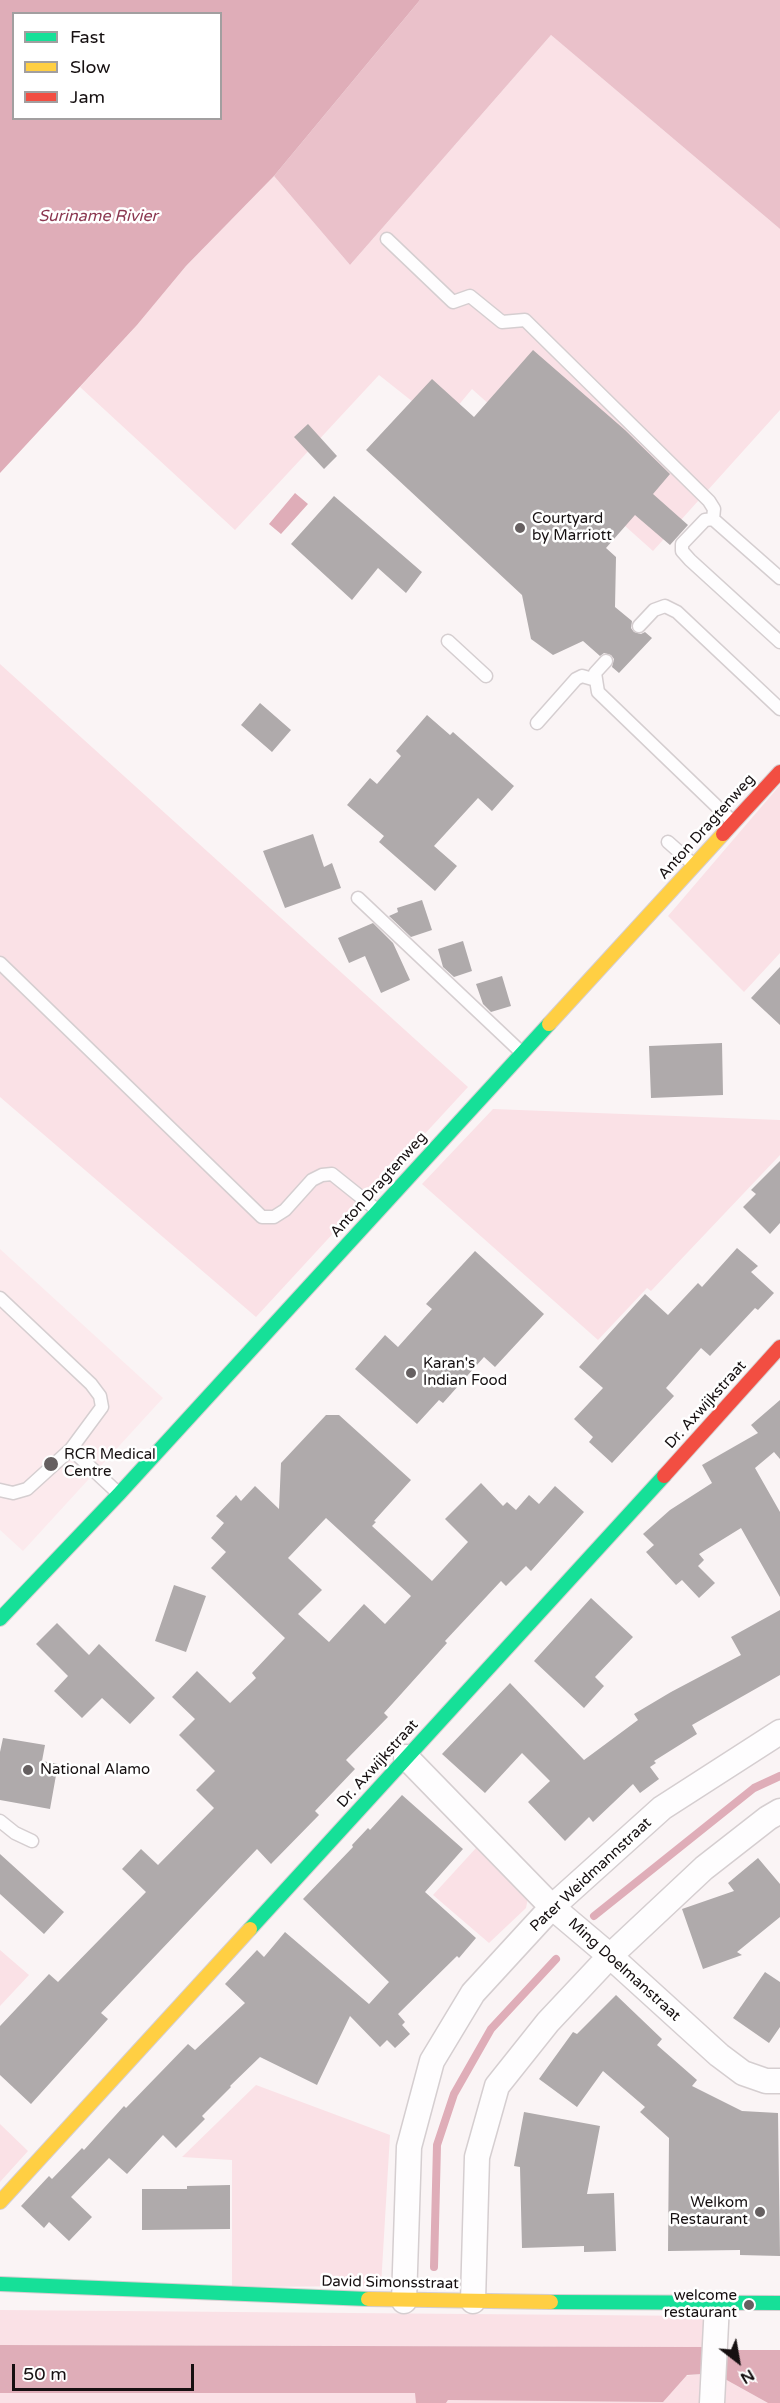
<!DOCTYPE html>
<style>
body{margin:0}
#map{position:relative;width:780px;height:2403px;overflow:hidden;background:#faf4f5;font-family:"Varela Round",sans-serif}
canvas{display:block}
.legend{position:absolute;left:12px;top:12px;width:210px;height:108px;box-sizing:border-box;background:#fff;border:2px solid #a29fa0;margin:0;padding:8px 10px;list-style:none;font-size:18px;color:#161011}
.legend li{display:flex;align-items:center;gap:12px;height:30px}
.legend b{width:30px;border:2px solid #a29fa0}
.north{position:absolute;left:708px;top:2331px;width:60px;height:60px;-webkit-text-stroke:4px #fff;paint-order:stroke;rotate:149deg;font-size:16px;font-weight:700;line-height:24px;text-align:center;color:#161011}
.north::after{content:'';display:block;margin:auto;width:21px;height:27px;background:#161011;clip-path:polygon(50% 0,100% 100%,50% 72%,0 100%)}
.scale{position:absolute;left:12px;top:2364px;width:182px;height:27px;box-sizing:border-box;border:3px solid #161011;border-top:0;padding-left:8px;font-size:18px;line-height:21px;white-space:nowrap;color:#161011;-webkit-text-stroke:4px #fff;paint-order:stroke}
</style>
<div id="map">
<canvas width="780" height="2403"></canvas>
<ul class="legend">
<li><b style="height:8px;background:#16e098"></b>Fast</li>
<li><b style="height:8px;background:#ffcf43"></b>Slow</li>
<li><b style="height:8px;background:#f24e42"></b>Jam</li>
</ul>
<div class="north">N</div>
<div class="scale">50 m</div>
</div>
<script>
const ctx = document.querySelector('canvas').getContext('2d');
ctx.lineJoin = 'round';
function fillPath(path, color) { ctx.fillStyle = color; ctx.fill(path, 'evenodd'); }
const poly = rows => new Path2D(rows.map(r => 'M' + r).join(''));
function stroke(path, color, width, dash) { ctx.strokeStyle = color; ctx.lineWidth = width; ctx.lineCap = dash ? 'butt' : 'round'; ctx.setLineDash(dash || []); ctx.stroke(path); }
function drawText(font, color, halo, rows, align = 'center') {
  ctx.font = font + ' "Varela Round",sans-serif'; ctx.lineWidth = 5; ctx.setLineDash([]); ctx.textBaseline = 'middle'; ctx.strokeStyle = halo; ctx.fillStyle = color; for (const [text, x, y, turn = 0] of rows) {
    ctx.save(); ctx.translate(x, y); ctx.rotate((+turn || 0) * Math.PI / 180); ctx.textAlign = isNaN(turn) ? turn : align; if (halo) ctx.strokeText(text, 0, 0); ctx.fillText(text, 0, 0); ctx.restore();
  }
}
const built = poly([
 [0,1249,163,1398,23,1551,0,1530]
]);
const green = poly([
 [551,35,780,229,780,410,653,551,472,389,442,425,379,375,235,530,80,387,137,325,186,266,274,176,350,265],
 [0,664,468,1087,256,1317,0,1097],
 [780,785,780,953,744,992,668,916],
 [493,1109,780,1120,780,1155,651,1291,647,1288,598,1340,422,1184],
 [476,1848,528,1898,526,1908,489,1943,433,1895],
 [0,1950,29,1975,0,2006],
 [256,2085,390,2135,381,2286,232,2287,232,2160,182,2157],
 [0,2124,28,2151,0,2182],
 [0,2310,704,2316,705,2347,0,2345],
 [703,2374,699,2403,446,2403,448,2400],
 [723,2378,768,2403,722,2403],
 [0,2393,416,2393,416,2403,0,2403]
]);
const forest = poly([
 [420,0,780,0,780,229,551,35,350,265,274,176]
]);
const water = poly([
 [0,0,420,0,274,176,186,266,137,325,0,473],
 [14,14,220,14,220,118,14,118],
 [295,493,308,504,281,534,269,524],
 [0,2345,705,2347,703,2374,687,2375,663,2402,448,2400,446,2403,416,2403,415,2393,0,2393],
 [724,2350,780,2350,780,2403,768,2403,723,2378]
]);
const stream = poly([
 [594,1916,754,1788,780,1776],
 [434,2267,437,2145,454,2094,491,2029,556,1959]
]);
const building = poly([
 [533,350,625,430,670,474,653,494,688,525,670,545,635,515,606,548,616,557,615,607,632,621,631,628,634,632,641,634,645,632,652,638,619,673,612,667,614,659,611,655,604,653,600,656,583,641,553,655,531,639,522,595,366,450,432,379,474,417],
 [308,424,337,456,324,469,294,437],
 [334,496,422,572,406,593,378,568,352,600,291,544],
 [260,703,291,730,272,752,241,725],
 [427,715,450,735,453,732,514,786,492,811,478,798,434,846,457,866,435,891,379,842,384,836,347,805,370,778,377,784,401,756,396,751],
 [313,834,324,867,332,863,341,888,285,908,263,851],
 [422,900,432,930,411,937,389,916,398,912,397,908],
 [373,923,393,943,410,980,381,993,365,956,349,963,338,938],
 [463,941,472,971,454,977,443,967,438,949],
 [780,967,780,1025,751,998],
 [502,976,511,1006,491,1012,483,1004,476,984],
 [722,1043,723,1095,651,1098,649,1046],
 [780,1161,780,1223,770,1234,743,1207,756,1194,751,1190],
 [737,1248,758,1266,751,1272,774,1293,758,1310,755,1308,710,1356,701,1348,666,1388,674,1396,612,1463,589,1442,593,1437,574,1419,603,1388,579,1367,645,1294,668,1315,698,1283,702,1287],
 [475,1251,544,1314,495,1367,484,1357,443,1403,439,1400,417,1424,355,1369,385,1335,398,1347,432,1309,426,1304],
 [780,1400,780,1459,774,1452,755,1468,780,1512,780,1597,741,1528,699,1554,704,1560,698,1566,715,1583,699,1598,682,1580,676,1585,646,1552,654,1545,643,1534,670,1510,712,1483,702,1465,758,1433,751,1425],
 [326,1415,339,1415,411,1480,374,1521,376,1522,372,1526,432,1581,468,1542,445,1519,481,1483,503,1506,507,1502,516,1510,529,1495,539,1504,555,1486,584,1512,531,1571,526,1566,506,1586,501,1581,445,1641,447,1643,384,1713,388,1717,346,1760,355,1769,315,1811,319,1815,271,1864,257,1849,101,2013,108,2019,31,2104,0,2075,0,2026,49,1974,58,1982,146,1892,122,1869,141,1849,158,1865,214,1808,196,1790,215,1771,179,1735,195,1719,172,1697,197,1671,230,1703,256,1678,252,1673,285,1638,211,1568,226,1552,211,1538,224,1523,216,1516,236,1495,241,1501,255,1486,279,1509,281,1463],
 [326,1518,411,1596,385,1624,364,1604,329,1642,298,1614,322,1590,288,1558],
 [174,1585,206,1596,186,1652,155,1641],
 [591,1598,633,1637,595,1677,604,1686,584,1708,534,1661],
 [780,1610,780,1675,692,1725,697,1734,654,1761,656,1763,650,1767,659,1779,640,1793,633,1784,593,1822,589,1817,565,1841,528,1802,550,1781,522,1753,485,1793,442,1754,510,1683,584,1760,638,1720,634,1714,671,1692,741,1655,731,1637],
 [57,1623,89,1655,99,1644,155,1698,130,1724,102,1698,82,1718,54,1691,68,1676,36,1644],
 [3,1738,45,1745,42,1761,58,1764,50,1809,0,1800,0,1752],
 [402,1795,463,1849,425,1892,476,1938,459,1958,457,1956,398,2014,405,2022,402,2025,410,2034,395,2048,387,2040,380,2047,350,2016,317,2085,260,2057,230,2086,231,2087,202,2116,205,2119,176,2148,163,2135,127,2174,109,2158,71,2197,92,2217,69,2241,49,2222,44,2228,21,2206,49,2176,52,2179,82,2148,84,2150,124,2106,126,2108,188,2044,195,2050,245,2003,225,1984,257,1950,264,1957,285,1932,369,2004,389,1982,303,1899,353,1847,352,1845,368,1828,370,1830],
 [0,1854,64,1912,44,1934,0,1894],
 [758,1858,780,1884,780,1917,737,1952,742,1955,703,1969,682,1909,734,1891,728,1883],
 [765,1972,780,1982,780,2027,769,2043,733,2018],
 [616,1995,662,2039,657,2045,697,2080,692,2086,742,2111,778,2113,780,2256,740,2255,740,2250,668,2251,669,2138,640,2112,645,2107,603,2071,577,2107,539,2079,573,2032,577,2034],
 [524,2112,600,2126,587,2194,614,2193,616,2251,584,2252,584,2246,522,2248,520,2167,514,2166],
 [230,2185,230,2229,142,2230,142,2189,187,2189,187,2186]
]);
const lane = poly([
 [387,239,453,302,470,296,502,322,525,320,709,501,714,509,713,519],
 [780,578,713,519,705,520,682,544,682,551,690,560,780,642],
 [639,626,654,610,665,606,677,612,780,709],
 [448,641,486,676],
 [606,661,595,673,598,692,733,822],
 [537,723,576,679,582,676,596,680],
 [668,842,694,865],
 [358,898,521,1052],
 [0,963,262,1217,274,1217,285,1210,312,1180,322,1175,332,1174,377,1210],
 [0,1298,91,1384,100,1396,102,1407,71,1449,27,1489,13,1493,0,1490],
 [71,1449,118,1493],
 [0,1821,15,1833,32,1841]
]);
const street = poly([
 [406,1757,552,1907,610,1956,719,2055,743,2073,766,2081,780,2081],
 [404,2301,409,2147,432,2061,473,1993,552,1907,662,1808,780,1732],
 [473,2301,477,2157,497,2086,548,2022,610,1956,704,1868,768,1818,780,1811],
 [712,2403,717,2304]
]);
const fast = poly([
 [0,1619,119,1494,549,1024],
 [250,1929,664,1476],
 [0,2284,368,2299],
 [551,2302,780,2303]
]);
const slow = poly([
 [549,1024,723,834],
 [0,2202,250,1929],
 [368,2299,551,2302]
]);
const jam = poly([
 [723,834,780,772],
 [664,1476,780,1347]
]);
const markers = [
 [520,528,6,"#666061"],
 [411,1373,6,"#666061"],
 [51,1464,8,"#666061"],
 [28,1770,6,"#666061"],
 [760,2212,6,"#666061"],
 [749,2305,6,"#666061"]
];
const poiNames = [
 ["Courtyard",532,519],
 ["by Marriott",532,536],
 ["Karan's",423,1364],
 ["Indian Food",423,1381],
 ["RCR Medical",64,1455],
 ["Centre",64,1472],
 ["National Alamo",40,1770],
 ["Welkom",748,2203,"right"],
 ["Restaurant",748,2220,"right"],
 ["welcome",737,2296,"right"],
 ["restaurant",737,2313,"right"]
];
const streetNames = [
 ["Anton Dragtenweg",707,827,-48],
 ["Anton Dragtenweg",379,1185,-48],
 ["Dr. Axwijkstraat",706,1405,-48],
 ["Dr. Axwijkstraat",378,1764,-48],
 ["Pater Weidmannstraat",591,1875,-43],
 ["Ming Doelmanstraat",624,1970,42],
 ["David Simonsstraat",390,2283,1]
];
const waterNames = [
 ["Suriname Rivier",98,217]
];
fillPath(built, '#fceaed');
fillPath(green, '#fae1e6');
fillPath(forest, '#eac1ca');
fillPath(water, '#dfadb8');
stroke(stream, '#dfadb8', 8);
fillPath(building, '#afaaab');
stroke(lane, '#d5ced0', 15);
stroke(street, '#d5ced0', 27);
stroke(fast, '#d5ced0', 16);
stroke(slow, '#d5ced0', 16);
stroke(jam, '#d5ced0', 16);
stroke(lane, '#fefdfe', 12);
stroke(street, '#fefdfe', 24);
stroke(fast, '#16e098', 14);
stroke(slow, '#ffcf43', 14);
stroke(jam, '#f24e42', 14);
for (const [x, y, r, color] of markers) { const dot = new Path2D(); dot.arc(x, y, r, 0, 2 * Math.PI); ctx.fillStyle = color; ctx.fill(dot); stroke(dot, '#fff', 2); }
drawText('15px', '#161011', '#fff', poiNames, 'left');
drawText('15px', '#161011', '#fff', streetNames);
drawText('italic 16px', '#8b3750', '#fff', waterNames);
</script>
